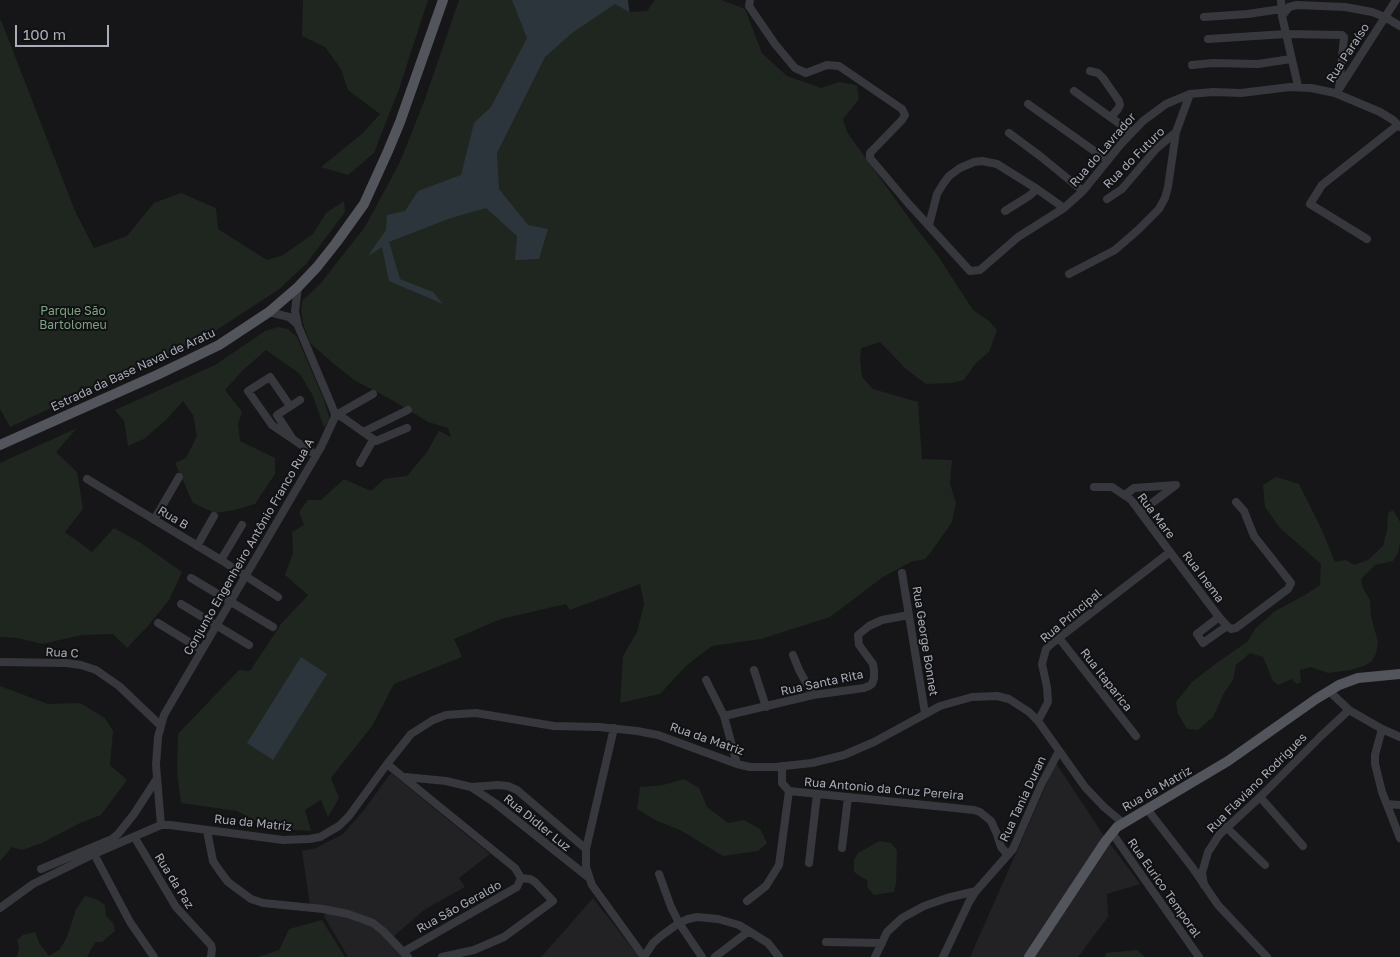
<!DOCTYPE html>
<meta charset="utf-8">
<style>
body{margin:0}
#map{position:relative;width:1400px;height:957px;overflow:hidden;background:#161618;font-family:"Golos Text",sans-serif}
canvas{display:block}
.scale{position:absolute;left:15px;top:25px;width:94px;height:22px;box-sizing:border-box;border:2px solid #a8adb8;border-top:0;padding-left:6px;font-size:15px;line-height:18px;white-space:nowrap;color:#a8adb8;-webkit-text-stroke:4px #111113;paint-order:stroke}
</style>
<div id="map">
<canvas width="1400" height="957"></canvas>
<div class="scale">100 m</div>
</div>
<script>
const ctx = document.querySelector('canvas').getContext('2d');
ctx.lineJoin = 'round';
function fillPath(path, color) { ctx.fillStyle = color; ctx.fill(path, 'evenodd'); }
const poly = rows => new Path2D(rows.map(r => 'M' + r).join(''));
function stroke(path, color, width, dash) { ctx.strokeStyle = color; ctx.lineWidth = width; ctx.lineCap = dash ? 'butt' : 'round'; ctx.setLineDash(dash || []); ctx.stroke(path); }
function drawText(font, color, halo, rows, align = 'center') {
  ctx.font = font + ' "Golos Text",sans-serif'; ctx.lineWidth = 4; ctx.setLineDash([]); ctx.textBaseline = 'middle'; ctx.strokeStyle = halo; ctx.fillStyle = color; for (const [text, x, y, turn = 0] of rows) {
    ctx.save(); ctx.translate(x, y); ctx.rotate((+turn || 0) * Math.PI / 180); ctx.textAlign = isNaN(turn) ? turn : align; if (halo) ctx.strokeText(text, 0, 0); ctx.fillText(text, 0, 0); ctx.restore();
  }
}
const built = poly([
 [1056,763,1102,833,1140,884,1107,894,1108,917,1078,957,970,957],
 [391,773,490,854,459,878,465,887,424,910,394,936,412,957,348,957,324,916,329,909,328,906,310,905,302,851,316,848,343,834,364,810],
 [593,898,639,957,541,957,566,929]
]);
const green = poly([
 [303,0,428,0,399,89,374,153,348,175,321,167,363,133,380,114,348,90,341,69,325,47,302,36],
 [459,0,628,0,630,12,647,11,655,0,721,0,745,9,762,53,787,76,821,88,839,82,857,85,859,99,843,119,847,132,914,225,938,256,973,310,989,321,997,330,989,352,976,363,964,380,952,383,926,384,906,369,880,342,861,348,860,359,862,377,873,389,918,402,922,459,952,460,950,484,956,503,952,522,931,552,925,559,911,562,883,577,830,617,761,639,712,646,687,665,660,694,620,703,623,656,637,632,644,604,640,584,570,610,566,604,501,619,454,639,462,657,394,684,372,726,331,778,339,798,328,817,321,800,305,810,311,831,269,828,237,811,181,803,177,771,178,734,239,670,250,671,281,624,308,595,285,575,293,553,292,532,304,525,299,512,308,500,321,500,344,479,371,491,384,479,407,476,427,452,439,431,451,437,448,428,428,422,392,400,354,380,334,364,310,343,303,323,301,308,303,300,320,284,365,227,400,162,425,99],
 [1,20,75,211,94,248,127,236,154,203,181,193,216,208,218,229,267,260,283,255,313,234,326,213,344,201,345,212,306,264,278,290,209,335,10,427,0,409,0,21],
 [278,327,288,329,297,337,324,400,330,420,324,428,313,396,300,374,266,350,243,370,225,390,242,412,238,424,240,441,275,458,275,474,255,504,235,510,215,513,193,503,175,463,186,458,197,436,193,415,183,401,166,420,144,439,128,446,124,421,115,410,215,365,265,331],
 [77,428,56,452,77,472,83,509,65,532,92,552,114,528,141,543,182,572,169,600,148,626,127,648,113,634,82,635,42,644,18,638,0,637,0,463],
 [1276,477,1299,484,1321,528,1335,562,1346,560,1354,565,1368,560,1383,546,1387,530,1388,513,1393,510,1400,522,1400,542,1398,553,1393,561,1375,565,1361,579,1363,588,1370,600,1371,616,1378,642,1376,654,1371,662,1364,666,1351,670,1328,673,1311,667,1300,670,1301,682,1297,684,1292,679,1278,685,1273,681,1263,657,1250,653,1236,665,1233,680,1224,693,1213,717,1198,730,1187,729,1178,714,1176,702,1192,682,1214,665,1248,641,1255,629,1275,611,1305,595,1320,585,1321,564,1280,528,1265,507,1263,485],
 [0,686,48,704,80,703,105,718,113,731,110,765,127,780,101,815,80,823,42,843,22,850,12,847,0,861],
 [684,779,699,788,707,807,728,823,744,820,760,829,767,843,758,851,723,856,680,830,657,821,637,809,640,787,663,785],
 [879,841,891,843,897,850,896,883,894,892,874,895,867,887,868,881,854,872,854,860,858,853],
 [85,896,96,899,105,905,106,916,113,923,115,931,102,942,95,942,87,957,17,957,19,948,17,940,23,935,35,932,39,943,49,956,60,949,67,937,76,909],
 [322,920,345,957,258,957,279,950,289,929],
 [1137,950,1145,957,1105,957,1106,953]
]);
const water = poly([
 [512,0,628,0,629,12,615,4,572,33,545,57,497,153,499,189,528,225,548,229,539,259,515,260,517,236,486,208,451,218,389,242,400,279,433,292,443,304,389,281,382,247,368,256,386,230,387,215,405,211,418,191,461,175,474,123,491,107,527,38],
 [301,657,327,674,273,760,247,743]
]);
const minor = poly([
 [750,0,749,6,775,44,795,68,806,73,827,65,839,66,902,109,905,115,902,120,870,153,870,158,907,202,970,271,980,270,1018,237,1064,208,1083,191,1121,144,1143,121,1166,104,1190,94,1213,92,1241,93,1290,87,1311,88,1335,93,1380,112,1393,120,1400,127],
 [1281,0,1282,16,1298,86],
 [1282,16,1289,7,1297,5,1345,7,1372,12,1385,17,1400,26],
 [1204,17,1248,14,1281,9],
 [1208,39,1286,34,1342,35,1344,37,1339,88],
 [1192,65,1213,63,1258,64,1291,59],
 [1090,71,1098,73,1103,78,1119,101,1120,105,1118,109,1111,117],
 [1339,89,1396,0],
 [1074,91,1131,132],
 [1028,104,1107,160],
 [1009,133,1040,156,1083,191],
 [1107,199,1122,189,1156,149,1176,132],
 [1005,211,1029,196,1037,189],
 [929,225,937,194,943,184,949,176,960,168,974,162,982,161,997,164,1037,189,1064,208],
 [1367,239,1310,204,1322,185,1398,125],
 [1069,274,1115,250,1138,230,1159,209,1165,198,1168,187,1176,132,1190,94],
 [269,312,289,317,297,324],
 [290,406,270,377,248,391,272,425,316,455],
 [335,414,342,417,376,441,407,428],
 [338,414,373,394],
 [363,432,408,410],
 [292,438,277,415,300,400],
 [360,463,373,440],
 [87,479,221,560,278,597],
 [1094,487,1112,487,1130,499,1132,501,1170,552,1219,617,1227,626,1203,643,1197,634,1219,617],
 [1125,495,1134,488,1176,485,1140,512],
 [154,520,179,477],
 [197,546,214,516],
 [221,560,242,525],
 [902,573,925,713],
 [191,578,273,627],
 [181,604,249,645],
 [158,623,202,650],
 [1227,626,1231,629,1236,628,1288,589,1291,583,1254,536,1244,511,1236,502],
 [1059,638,1136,736],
 [793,655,799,670,813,695],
 [0,662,66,663,81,665,96,670,119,686,160,725],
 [754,670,766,707],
 [706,680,724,716,737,764],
 [1329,691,1349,710,1382,729,1400,737],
 [724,716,813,695,864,688,869,686,872,684,874,678,874,670,873,664,859,645,858,635,869,626,882,620,909,615],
 [1038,721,1048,702,1047,687,1042,664,1046,649,1051,644,1170,552],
 [614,728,586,849,586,867,592,885,644,957],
 [1382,729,1375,755,1375,764,1382,792,1400,838],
 [387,764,515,868,521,878],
 [782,766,782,783,789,791,974,810,980,812,991,821,997,834,1001,847,1008,855],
 [405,777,446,781,471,787,495,803,588,877],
 [471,787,498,785,508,786,517,790,586,849],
 [1260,797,1303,846],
 [1387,804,1400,805],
 [1147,809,1192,867,1218,905,1267,957],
 [161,825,156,765,158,737,164,715,321,447,334,419,335,414,331,404,298,326,295,311,298,287],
 [1226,827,1265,865],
 [207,831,213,861,219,870,228,882,251,899,263,903,323,909,348,914,362,919,373,923,383,931,408,957],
 [1112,833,1199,957],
 [135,838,176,907,211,945,212,949,211,957],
 [842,848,848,797],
 [94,854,130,922,154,957],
 [809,863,817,794],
 [41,869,112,839,118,834,134,814,156,780],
 [659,874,671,907,679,923,702,957],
 [1204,885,1202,873,1208,852,1219,835,1260,797,1321,736,1349,710],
 [747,901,766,886,779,865,789,791],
 [0,908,33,884,94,854,161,825,170,825,283,840,309,839,320,837,339,826,349,816,387,764,411,734,433,720,446,715,460,714,476,713,554,726,599,727,637,731,658,735,737,764,750,767,775,767,812,763,844,755,874,742,940,706,972,697,997,696,1009,699,1029,712,1038,721,1085,787,1104,807,1123,823],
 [826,942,882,943],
 [403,952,517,887,521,878],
 [442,957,474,950,504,937,553,901,535,882,530,879,521,878],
 [644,957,653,943,661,936,679,923,688,919,697,917,718,919,739,925,768,943,779,957],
 [715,957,749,931],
 [875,957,887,932,902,918,924,906,947,898,976,891],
 [943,957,969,902,976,891,1013,849,1041,785,1059,751]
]);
const major = poly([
 [0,445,157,375,219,345,269,312,298,287,317,267,336,243,364,204,388,151,400,122,443,0],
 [1029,957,1105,842,1117,827,1228,761,1316,699,1339,685,1358,678,1400,674]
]);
const streetNames = [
 ["Rua Paraíso",1348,53,-57],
 ["Rua do Lavrador",1103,150,-49],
 ["Rua do Futuro",1134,158,-45],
 ["Estrada da Base Naval de Aratu",133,370,-25],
 ["Rua Mare",1156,516,53],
 ["Rua B",173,518,31],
 ["Conjunto Engenheiro Antônio Franco Rua A",249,547,-60],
 ["Rua Inema",1203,577,53],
 ["Rua Principal",1071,616,-40],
 ["Rua George Bonnet",925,641,81],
 ["Rua C",62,653,3],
 ["Rua Itaparica",1106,680,52],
 ["Rua Santa Rita",822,683,-12],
 ["Rua da Matriz",707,739,19],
 ["Rua Flaviano Rodrigues",1257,783,-45],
 ["Rua Antonio da Cruz Pereira",884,789,5],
 ["Rua da Matriz",1157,789,-30],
 ["Rua Tania Duran",1023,799,-65],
 ["Rua da Matriz",253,823,6],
 ["Rua Didler Luz",537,823,39],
 ["Rua da Paz",174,881,58],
 ["Rua Eurico Temporal",1164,888,55],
 ["Rua São Geraldo",459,907,-29]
];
const parkNames = [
 ["Parque São",73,311],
 ["Bartolomeu",73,325]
];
fillPath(built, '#222225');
fillPath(green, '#1e261f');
fillPath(water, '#2c353c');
stroke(minor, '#37383d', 8);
stroke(major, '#53555c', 10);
drawText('12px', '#a8adb8', '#111113', streetNames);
drawText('12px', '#7fa381', '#111113', parkNames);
</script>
